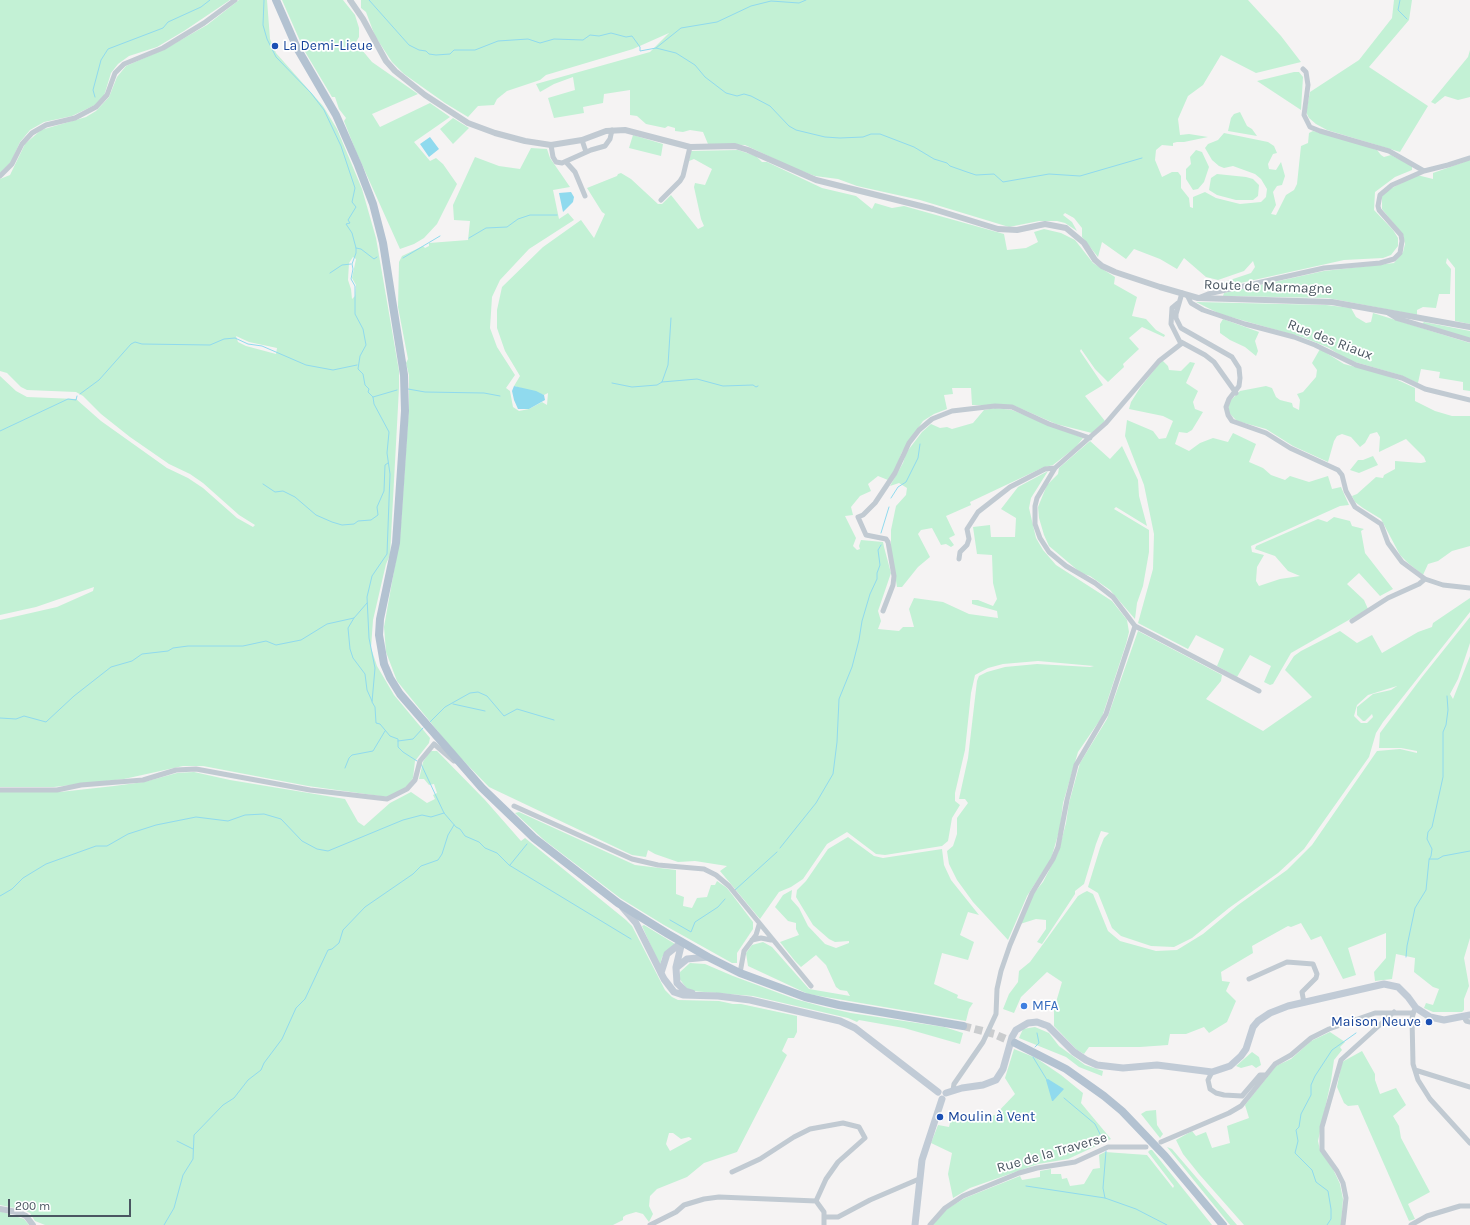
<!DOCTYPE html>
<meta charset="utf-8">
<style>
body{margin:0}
#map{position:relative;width:1470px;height:1225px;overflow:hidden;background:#f5f3f3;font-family:Karla,sans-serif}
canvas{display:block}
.scale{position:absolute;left:8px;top:1199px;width:123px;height:18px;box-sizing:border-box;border:2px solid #4a5661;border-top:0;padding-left:5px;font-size:12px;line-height:14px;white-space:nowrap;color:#4a5661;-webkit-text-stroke:3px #fff;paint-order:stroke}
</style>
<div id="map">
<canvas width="1470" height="1225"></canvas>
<div class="scale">200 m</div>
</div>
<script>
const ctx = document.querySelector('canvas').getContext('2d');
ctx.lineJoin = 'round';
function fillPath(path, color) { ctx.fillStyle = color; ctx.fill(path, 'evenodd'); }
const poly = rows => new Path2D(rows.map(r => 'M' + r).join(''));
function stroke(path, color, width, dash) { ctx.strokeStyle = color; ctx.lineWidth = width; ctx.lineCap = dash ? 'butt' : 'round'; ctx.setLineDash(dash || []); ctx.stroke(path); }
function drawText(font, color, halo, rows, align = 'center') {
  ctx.font = font + ' Karla,sans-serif'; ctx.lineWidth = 3.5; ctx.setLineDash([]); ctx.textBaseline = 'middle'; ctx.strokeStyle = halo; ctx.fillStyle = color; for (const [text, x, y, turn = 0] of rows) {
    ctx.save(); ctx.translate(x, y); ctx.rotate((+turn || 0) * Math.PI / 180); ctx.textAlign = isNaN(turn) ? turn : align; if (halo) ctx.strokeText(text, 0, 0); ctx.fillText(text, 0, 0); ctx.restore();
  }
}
const green = poly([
 [0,0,230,0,184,31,157,47,129,56,118,64,111,73,104,96,95,105,72,116,44,122,30,130,20,142,11,162,0,173],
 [239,0,267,0,270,39,276,53,323,106,337,129,362,189,376,238,399,371,399,388,390,555,386,564,373,620,371,648,377,666,394,695,430,738,429,743,415,761,413,778,409,784,403,790,387,797,308,786,203,766,183,766,124,779,54,787,0,787,0,620,57,607,93,591,94,587,36,607,0,615,0,376,16,391,27,397,76,399,101,421,167,468,188,478,203,488,237,518,253,527,255,525,239,515,203,483,190,474,169,464,130,437,101,414,83,396,76,392,27,390,21,387,7,373,0,371,0,179,10,175,25,144,41,130,86,117,96,111,109,97,117,77,126,66,165,49,207,25],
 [353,257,356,259,352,278,356,285,355,296,352,299,351,289,348,280,349,263],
 [236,336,249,342,277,348,276,354,246,346,238,342],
 [282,0,343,0,355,15,359,28,359,37,353,47,356,51,362,50,372,62,418,94,372,114,380,127,430,103,450,117,414,142,430,161,436,158,443,164,457,184,437,224,424,238,414,244,400,249,355,149,344,121,346,118,339,109,335,97,332,97,304,50],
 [361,0,1248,0,1281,36,1301,62,1256,73,1221,55,1203,85,1188,96,1178,119,1180,135,1189,134,1208,137,1184,142,1177,142,1173,143,1173,146,1162,145,1156,150,1155,160,1162,177,1172,172,1178,172,1181,176,1181,188,1189,198,1190,207,1193,208,1193,197,1205,192,1216,198,1240,204,1261,202,1266,197,1267,189,1261,179,1255,174,1233,166,1224,168,1219,166,1212,160,1205,148,1208,144,1218,140,1224,133,1268,142,1274,146,1277,153,1273,154,1268,164,1269,169,1276,170,1281,162,1285,176,1282,185,1277,186,1273,192,1276,205,1271,214,1276,215,1286,195,1294,190,1297,184,1301,146,1308,143,1309,133,1313,131,1360,144,1377,150,1381,155,1384,157,1391,155,1412,166,1412,170,1395,177,1375,192,1374,210,1393,230,1398,238,1398,246,1391,255,1383,258,1344,260,1218,288,1218,284,1251,273,1255,267,1253,261,1244,271,1218,280,1206,277,1184,258,1177,269,1160,259,1134,249,1126,259,1102,242,1098,257,1082,237,1082,228,1074,218,1065,213,1063,215,1072,222,1077,231,1065,223,1057,221,1039,221,1009,227,920,200,857,186,838,179,815,176,796,169,745,145,708,144,703,132,690,130,683,132,675,131,675,128,668,126,665,128,646,124,637,116,630,115,630,90,604,94,603,103,583,107,584,113,554,118,548,98,575,90,573,77,554,84,540,92,536,84,650,52,669,33,633,49,546,75,540,80,507,91,497,99,494,105,478,106,468,117,445,103,404,74,392,62,375,36,366,12,361,8],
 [1394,0,1412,0,1409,20,1369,67,1428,106,1400,152,1327,130,1316,124,1309,118,1306,112,1310,92,1359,60,1392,18],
 [1470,50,1470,97,1458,100,1445,96,1435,104,1431,102,1468,57],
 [1294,72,1299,72,1303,77,1301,110,1257,81],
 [1240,112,1247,126,1252,129,1257,136,1228,131,1231,118,1234,114],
 [453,118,469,128,453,144,440,129],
 [633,135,663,144,661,156,629,148],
 [531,148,547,149,550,158,570,187,553,190,559,219,568,213,574,220,529,249,500,280,492,297,490,328,497,347,515,375,506,388,510,391,513,407,519,411,529,409,542,402,547,405,548,393,544,395,514,386,520,376,505,351,497,328,497,310,502,287,543,247,581,220,594,238,605,214,602,212,587,188,617,176,618,174,621,173,631,179,658,204,662,204,671,195,698,229,704,226,701,219,694,187,695,183,705,185,712,169,694,159,689,161,691,151,738,150,756,156,762,162,767,162,822,188,856,196,872,209,875,203,892,208,904,206,1004,234,1007,250,1026,248,1038,242,1034,232,1044,229,1061,233,1075,240,1093,263,1115,277,1114,284,1137,297,1132,316,1146,319,1156,330,1165,335,1164,337,1142,327,1129,338,1139,349,1123,364,1124,367,1108,382,1095,369,1081,349,1080,351,1103,385,1085,396,1105,421,1092,433,1056,424,1015,406,972,405,971,388,952,388,953,394,944,395,947,409,934,414,923,421,902,452,894,472,888,480,878,476,868,484,871,491,860,496,851,507,853,515,845,516,856,538,853,546,857,550,860,549,859,546,861,540,883,542,884,547,891,573,878,611,881,621,878,629,899,631,903,627,914,627,909,609,914,598,943,602,969,614,998,618,997,611,972,604,972,600,978,600,993,606,997,599,993,583,992,555,977,554,973,527,990,525,991,537,1015,537,1016,518,1001,509,1018,487,1048,471,1031,498,1029,508,1036,538,1043,550,1056,565,1112,601,1127,620,1129,632,1126,644,1102,717,1078,752,1063,803,1060,828,1051,859,1027,896,1008,940,973,902,957,880,949,864,947,851,953,846,957,834,957,818,968,803,965,799,959,799,968,758,977,681,979,676,987,672,1005,667,1037,664,1090,667,1094,666,1038,661,1003,664,988,668,975,675,971,693,965,750,955,793,955,801,960,805,952,818,948,841,942,846,885,855,876,854,847,832,827,844,803,879,791,887,779,892,760,919,720,871,727,866,695,861,678,862,655,854,648,850,646,857,632,855,489,787,453,750,397,681,386,652,384,627,400,537,409,407,409,375,406,363,408,359,398,307,399,262,402,256,423,246,425,248,429,246,429,243,468,240,470,221,454,220,453,205,475,157,499,166,520,169],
 [1196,150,1202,152,1209,167,1204,182,1198,189,1193,190,1186,179,1186,169,1191,164,1190,157],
 [1470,160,1470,324,1455,321,1455,268,1447,258,1446,263,1451,269,1450,294,1439,294,1436,308,1423,307,1417,310,1417,315,1328,298,1223,296,1224,293,1324,271,1394,263,1403,252,1405,244,1403,235,1382,209,1382,195,1392,188,1417,175,1433,179,1433,173],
 [1217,174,1246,177,1253,179,1259,185,1258,196,1253,200,1236,200,1217,195,1209,190,1211,178],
 [1196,302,1326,305,1351,308,1356,317,1366,323,1371,322,1373,313,1470,343,1470,391,1463,390,1463,382,1439,378,1440,372,1421,369,1418,383,1400,375,1348,360,1329,348,1305,338,1220,314],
 [1223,319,1259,332,1255,341,1258,351,1256,356,1245,347,1230,340,1220,333,1220,324],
 [1424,322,1470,331,1470,339,1422,324],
 [1320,349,1344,364,1387,375,1415,388,1415,401,1435,411,1452,416,1470,416,1470,546,1452,551,1438,561,1428,564,1423,575,1408,563,1400,555,1381,519,1363,508,1355,502,1352,496,1357,494,1376,477,1383,478,1384,475,1395,469,1395,461,1421,463,1426,462,1424,457,1406,439,1379,452,1380,437,1377,432,1370,434,1365,443,1360,447,1351,437,1342,434,1337,436,1334,441,1328,462,1293,446,1266,429,1237,421,1229,413,1228,408,1230,401,1240,391,1266,386,1272,388,1276,397,1280,400,1292,403,1293,407,1299,410,1300,400,1297,394,1303,392,1316,377,1317,370,1312,363],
 [1162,360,1168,366,1169,370,1181,371,1190,362,1195,363,1186,383,1198,391,1193,402,1195,409,1203,412,1192,430,1187,433,1179,432,1175,444,1189,451,1200,443,1213,438,1228,442,1233,433,1256,444,1249,462,1263,468,1271,475,1285,480,1290,476,1309,482,1328,476,1332,489,1341,487,1349,505,1340,506,1251,546,1252,552,1264,555,1257,567,1256,581,1259,586,1280,579,1300,576,1288,571,1275,556,1255,549,1256,546,1318,519,1327,522,1334,517,1350,521,1352,526,1364,529,1361,531,1365,553,1393,589,1380,596,1359,573,1347,584,1364,600,1368,609,1291,653,1273,684,1270,685,1264,682,1271,666,1250,655,1237,677,1217,666,1224,649,1196,635,1188,649,1138,623,1153,569,1154,534,1144,485,1125,436,1127,420,1153,431,1159,439,1166,438,1173,421,1163,416,1129,409,1131,402,1140,388],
 [995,408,1012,410,1083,438,1076,447,1053,465,1042,468,970,502,971,505,946,516,955,535,949,538,954,545,951,547,946,544,941,545,932,528,921,530,918,534,930,557,918,567,902,587,897,587,891,551,891,530,896,506,906,495,907,488,899,483,890,486,903,463,906,453,922,432,931,424,940,428,947,427,952,429,973,423,984,410],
 [1090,441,1110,459,1122,446,1138,480,1139,496,1147,526,1116,507,1114,509,1149,530,1149,552,1143,586,1137,603,1135,619,1110,590,1090,576,1081,573,1049,546,1044,535,1039,518,1038,507,1047,485,1058,474,1059,468],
 [1373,456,1378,465,1359,473,1350,470,1358,460,1363,460],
 [1470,598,1470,612,1383,722,1376,733,1369,757,1304,849,1278,873,1229,908,1192,938,1174,947,1151,946,1121,936,1112,928,1098,893,1088,887,1100,848,1104,838,1109,833,1101,831,1096,844,1084,884,1075,891,1075,894,1042,944,1037,942,1046,929,1046,920,1036,919,1020,924,1034,893,1043,882,1058,853,1066,823,1069,803,1080,763,1107,719,1138,631,1222,675,1221,681,1206,699,1263,731,1312,697,1285,670,1294,656,1301,651,1340,631,1357,643,1372,635,1382,653,1418,632,1432,627,1433,623],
 [1397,686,1391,690,1373,694,1357,707,1357,715,1363,721,1365,721,1372,714,1373,717,1367,723,1361,723,1354,716,1357,705,1368,695],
 [1470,617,1470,643,1458,679,1450,694,1453,699,1470,656,1470,938,1464,958,1469,986,1464,999,1464,1010,1462,1012,1433,1012,1424,1008,1426,1003,1433,1005,1439,989,1433,987,1414,972,1415,958,1396,954,1392,979,1375,981,1374,972,1386,958,1386,933,1348,948,1356,975,1343,979,1321,936,1311,940,1301,923,1291,927,1288,926,1252,946,1253,953,1221,972,1222,981,1230,982,1226,991,1236,1001,1227,1022,1209,1033,1204,1027,1186,1034,1170,1034,1168,1045,1140,1047,1089,1047,1084,1054,1077,1050,1054,1026,1054,1009,1062,982,1047,972,1021,997,1014,1013,1003,1009,1009,994,1018,982,1019,971,1030,962,1078,896,1083,893,1087,891,1093,894,1108,931,1120,941,1156,951,1177,950,1203,934,1238,905,1287,870,1312,845,1377,751,1400,749,1417,753,1417,751,1401,748,1379,748,1380,733,1422,677],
 [430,751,437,751,485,800,521,841,525,838,626,920,632,926,665,990,672,997,678,1000,719,1001,733,1004,741,1004,797,1016,797,1032,794,1038,788,1038,782,1051,787,1055,737,1152,704,1163,687,1177,657,1189,650,1196,649,1206,653,1214,649,1222,643,1214,636,1212,626,1215,623,1217,623,1220,613,1225,45,1225,35,1221,30,1213,24,1210,0,1205,0,792,60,792,114,786,144,782,177,773,194,772,230,780,345,799,358,822,364,826,390,803,411,792,427,803,435,799,433,795,437,793,434,784,429,785,424,779,419,779,423,762],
 [669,1133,673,1133,681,1139,689,1137,692,1139,670,1151,666,1144],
 [519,812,635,865,676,870,676,894,684,897,683,906,692,908,697,898,707,897,711,885,715,885,717,881,727,888,753,922,753,929,737,953,737,963,732,963,664,925,620,898,544,840,515,813],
 [848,837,874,856,883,858,942,849,944,865,951,880,979,915,968,912,960,935,974,942,968,960,942,953,934,984,958,995,957,998,973,1003,969,1009,966,1021,808,994,748,966,746,953,752,945,763,942,772,947,809,989,850,996,847,991,840,990,836,987,826,965,816,955,801,967,795,961,780,942,799,935,796,929,796,923,788,921,775,907,783,895,792,890,791,899,799,908,808,926,825,944,836,948,849,943,849,941,835,942,829,939,813,925,796,897,797,890,806,881,828,849],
 [644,925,675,944,662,957,660,966,642,926],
 [690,963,705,964,733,976,795,999,824,1007,851,1013,944,1027,963,1033,960,1044,904,1028,859,1020,857,1022,848,1018,753,996,692,991,687,989,679,978,680,972],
 [1035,1027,1049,1033,1059,1046,1085,1065,1103,1071,1102,1076,1079,1067,1066,1057,1019,1038,1023,1029],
 [1330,1032,1345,1042,1340,1047,1342,1050,1334,1060,1331,1081,1318,1141,1320,1150,1333,1169,1340,1184,1343,1199,1341,1225,1244,1225,1199,1174,1183,1154,1176,1140,1192,1131,1196,1136,1206,1132,1212,1148,1230,1143,1227,1126,1249,1118,1245,1105,1276,1066,1291,1059,1311,1041],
 [1014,1049,1036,1058,1061,1075,1083,1093,1081,1103,1111,1139,1068,1159,1038,1164,970,1188,953,1198,948,1174,952,1153,931,1143,938,1125,949,1127,951,1119,965,1120,995,1115,1015,1094,1005,1078],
 [1362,1051,1375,1074,1375,1080,1380,1094,1396,1088,1406,1105,1393,1116,1399,1126,1401,1138,1430,1192,1408,1204,1415,1219,1409,1221,1358,1105,1348,1106,1344,1103,1337,1087,1342,1062],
 [1252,1052,1259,1057,1261,1065,1256,1068,1252,1065,1241,1068,1236,1066],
 [1156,1110,1157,1125,1163,1134,1160,1138,1141,1114,1146,1111],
 [1167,1147,1172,1149,1237,1225,1230,1225],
 [1150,1150,1152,1150,1212,1225,933,1225,945,1210,965,1198,1020,1176,1022,1180,1040,1177,1040,1171,1051,1169,1051,1174,1061,1174,1062,1179,1067,1178,1070,1186,1084,1184,1093,1169,1100,1168,1099,1155,1105,1152,1147,1155,1173,1188,1174,1186,1148,1152],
 [0,1211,24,1219,29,1225,0,1225]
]);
const water = poly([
 [430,137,439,149,429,157,420,144],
 [571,192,574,197,573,202,563,212,559,193],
 [514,386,536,391,544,395,545,400,529,409,518,409,514,400,512,391],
 [1048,1079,1064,1089,1053,1101,1052,1101,1046,1080]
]);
const stream = poly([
 [264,0,263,25,267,39,276,57,311,93,324,110,341,146,355,188,352,202,356,207,348,220,350,223,346,224,352,233,356,248,356,253,352,264,353,269,351,279,355,286,355,314,363,329,366,345,360,356,358,369,363,374,365,385,369,389,368,392,373,397,374,404,389,432,387,453,390,474,387,554,372,576,367,597,369,638,375,668,372,702,375,707,376,723,380,724,390,736,398,739,398,747,403,752,417,761],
 [369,0,409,45,419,50,426,51,429,54,436,55,450,54,454,50,475,50,498,41,528,39,540,43,554,39,583,40,590,35,599,36,611,33,626,37,632,36,640,47,640,51,656,48,676,53,695,65,705,77,726,93,737,96,744,94,751,96,770,106,789,126,796,130,825,137,840,138,863,137,871,134,880,134,914,147,934,159,947,163,950,166,967,172,976,175,994,174,1003,182,1049,174,1080,176,1142,158],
 [1400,0,1398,10,1407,19],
 [656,48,681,28,717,22,751,6,771,1,799,3,806,0],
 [95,97,93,90,101,60,108,49,163,28,168,22,201,7,210,0],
 [469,238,486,228,507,227,518,219,530,215,557,215],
 [356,248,361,249,374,259,377,257],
 [403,258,440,236],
 [330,273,342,265,351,264],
 [662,382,697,379,723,386,753,385,756,387,758,386],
 [612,383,632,387,657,385,662,382,668,365,671,318],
 [408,389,425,392,484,393,500,396],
 [80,394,99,380,131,344,135,342,142,344,210,345,224,339,235,338,248,344,262,346,306,365,333,370,357,365],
 [373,397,397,390],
 [0,431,68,399,76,400,77,396],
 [263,484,275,492,283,491,295,497,316,515,332,522,342,525,354,524,358,521,371,520,378,515,377,507,384,491,385,465,388,463],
 [891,498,898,487,906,482,918,458,920,444],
 [881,533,889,507],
 [354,618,348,628,350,649,353,658,365,674,367,690,372,701],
 [453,704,485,711],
 [0,718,16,719,24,716,46,722,74,696,111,667,132,661,142,654,168,651,173,648,188,646,243,646,266,641,276,645,301,640,327,624,354,618,367,603],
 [429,723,445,707,470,693,478,692,487,696,504,716,517,709,554,720],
 [398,741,413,739,423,728],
 [421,764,444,813,456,827,460,829,465,836,479,842,485,848,497,853,509,865,631,939],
 [345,768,349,758,352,755,373,751,385,731],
 [780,848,816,803,833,774,837,742,839,699,852,667,859,640,862,621,870,594,877,579,877,573,880,565,878,550,881,545],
 [1429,859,1438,859,1443,856,1470,851],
 [510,865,527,844],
 [735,890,777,852],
 [0,896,12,889,23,878,46,864,96,846,107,846,128,834,156,825,196,817,228,821,245,815,264,814,281,819,302,841,317,849,328,851,403,820,422,815,431,817,444,813],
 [670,920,691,932,695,922,718,907,725,899],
 [1406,957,1407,946,1415,908,1426,890,1429,860,1431,856,1432,849,1427,839,1428,832,1432,827,1443,777,1443,732,1446,725,1448,710,1447,696],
 [1360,1027,1362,1025],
 [1035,1047,1039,1043,1037,1033],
 [1033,1057,1047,1080],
 [1064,1098,1095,1124,1104,1142],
 [177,1141,193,1149],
 [1026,1186,1105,1198,1136,1209,1167,1225],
 [1105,1198,1103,1188,1106,1151],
 [164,1225,174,1208,183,1175,193,1159,194,1135,223,1105,234,1098,248,1080,261,1070,264,1063,282,1039,296,1008,305,999,328,950,332,949,339,943,343,930,365,907,413,874,421,866,438,860,442,854,448,835,454,825],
 [1327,1225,1331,1219,1331,1209,1328,1191,1316,1182,1312,1170,1295,1153,1298,1141,1296,1130,1299,1127,1301,1114,1311,1095,1311,1085,1315,1076,1332,1050,1356,1033]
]);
const primaryTunnel = poly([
 [963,1026,994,1034,1015,1043]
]);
const minor = poly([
 [1303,69,1306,72,1308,85,1304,115,1310,127,1320,131,1389,151,1424,171],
 [582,140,586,152],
 [551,145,553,157,556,162,562,163,591,150,605,146,610,139,612,130],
 [566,162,575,172,585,196],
 [0,176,12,164,22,144,32,133,46,125,75,118,96,107,107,95,115,73,124,64,163,48,204,23,235,0],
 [661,200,680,181,683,176,690,147],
 [1182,293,1176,314,1176,318,1181,328,1232,357,1239,368,1240,378,1239,386,1229,399,1226,407,1228,415,1232,421,1266,433,1290,448,1338,470,1342,475,1346,491,1355,507,1381,524,1388,543,1402,562,1425,579,1443,585,1470,588],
 [1187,295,1191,303,1203,310,1245,324,1294,337,1315,345,1356,365,1402,378,1425,389,1470,400],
 [1198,298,1208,294,1324,268,1380,263,1394,259,1400,253,1402,241,1401,235,1379,210,1378,206,1380,195,1392,185,1424,171,1448,165,1470,158],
 [1178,303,1172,308,1171,324,1181,344,1159,361,1106,423,1055,468,1037,498,1035,506,1035,524,1040,538,1049,552,1066,566,1095,583,1113,597,1135,626,1259,691],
 [1388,313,1396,318,1470,340],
 [1181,342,1205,355,1214,362,1236,393],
 [959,559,960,552,967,545,969,539,967,529,978,512,1010,487,1045,469,1055,468],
 [883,611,893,585,894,576,888,542,886,539,866,535,858,517,863,515,875,503,895,473,909,443,919,430,932,419,952,411,995,406,1012,407,1049,424,1090,438],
 [1352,621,1388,598,1419,584,1425,579],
 [0,790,57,790,81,785,143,780,176,770,196,769,310,790,387,799,407,789,415,780,420,761,434,744,454,761,457,761],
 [514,806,632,859,658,865,704,869,716,875,729,886,811,986],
 [752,940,761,938,771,940],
 [740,973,744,951,756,935,759,925],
 [1249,979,1287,962,1313,964,1317,974,1316,978,1302,992,1304,1003],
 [1414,1011,1412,1018,1413,1064,1418,1080,1430,1099,1470,1143],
 [1464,1017,1466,1021,1470,1022],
 [1415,1070,1470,1087],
 [1212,1072,1208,1080,1210,1089,1216,1093,1224,1095,1242,1096,1260,1075,1266,1075],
 [953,1090,954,1084,983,1042,996,1014,997,989,1001,971,1010,945,1032,893,1053,859,1058,847,1067,800,1076,765,1106,714,1135,626],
 [1161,1142,1229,1113,1241,1106,1275,1064,1291,1055,1311,1038,1329,1029,1375,1013,1412,1013],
 [732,1172,760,1159,794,1137,810,1129,843,1123,859,1127,865,1138,838,1162,826,1179,816,1201],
 [816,1201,824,1212,824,1225],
 [825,1217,838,1217,870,1200,919,1179],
 [650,1225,676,1212,684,1205,704,1199,719,1197,816,1201],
 [930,1225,945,1208,963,1196,1019,1173,1037,1168,1075,1162,1108,1147,1146,1147],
 [1343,1225,1346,1198,1343,1183,1337,1171,1322,1150,1322,1127,1341,1060,1394,1012],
 [1411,1225,1427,1216,1460,1206,1470,1206]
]);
const tertiary = poly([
 [350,0,363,19,386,61,395,71,425,95,468,123,495,133,525,141,551,145,582,140,606,131,625,130,690,147,735,146,748,150,816,180,933,209,998,229,1017,230,1045,224,1066,228,1084,243,1095,260,1102,266,1115,272,1160,287,1198,298,1332,302,1470,327],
 [0,1209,17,1212,26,1216,33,1225]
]);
const secondary = poly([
 [623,908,636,923,664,979,674,992,683,995,718,996,750,1000,840,1021,855,1028,938,1092],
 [676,967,682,942],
 [661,973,667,954,682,942],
 [692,993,685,991,677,983,676,968,687,959,708,957],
 [946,1093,962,1088,983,1085,996,1080,1003,1069,1012,1037,1016,1030,1028,1023,1037,1022,1048,1026,1074,1052,1086,1060,1097,1065,1123,1068,1157,1065,1212,1072,1230,1066,1241,1056,1246,1049,1253,1027,1258,1021,1270,1013,1288,1006,1384,984,1398,987,1408,997,1416,1008,1430,1017,1444,1020,1470,1015],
 [915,1225,922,1160,942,1099]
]);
const primary = poly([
 [276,0,297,48,336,115,358,165,373,204,383,243,404,375,405,411,396,543,380,619,379,635,384,664,390,678,400,694,482,788,534,838,618,903,668,934,708,957,740,973,805,997,839,1005,963,1026],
 [1015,1043,1066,1069,1104,1096,1122,1111,1165,1156,1223,1225]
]);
const markers = [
 [275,46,4,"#1a4fb4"],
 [1024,1006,4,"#3f7fe0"],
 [1429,1022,4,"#1a4fb4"],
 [940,1117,4,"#1a4fb4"]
];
const transitNames = [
 ["La Demi-Lieue",283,46],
 ["Maison Neuve",1421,1022,"right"],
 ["Moulin à Vent",948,1117]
];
const streetNames = [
 ["Route de Marmagne",1268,287,2],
 ["Rue des Riaux",1330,340,21],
 ["Rue de la Traverse",1052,1153,-16]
];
const shopNames = [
 ["MFA",1032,1006]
];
fillPath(green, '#c3f1d5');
fillPath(water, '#90daee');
stroke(stream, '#90daee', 1);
stroke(primaryTunnel, '#caccce', 8, [8, 4]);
stroke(minor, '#c1cad2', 5);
stroke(tertiary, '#c1cad2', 6);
stroke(secondary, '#c1cbd6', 7);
stroke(primary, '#b3c2d1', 8);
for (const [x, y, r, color] of markers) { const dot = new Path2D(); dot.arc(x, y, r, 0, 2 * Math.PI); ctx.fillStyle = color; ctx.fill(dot); stroke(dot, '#fff', 1.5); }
drawText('14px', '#164399', '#fff', transitNames, 'left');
drawText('14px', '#4a5661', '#fff', streetNames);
drawText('14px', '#366cbe', '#fff', shopNames, 'left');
</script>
